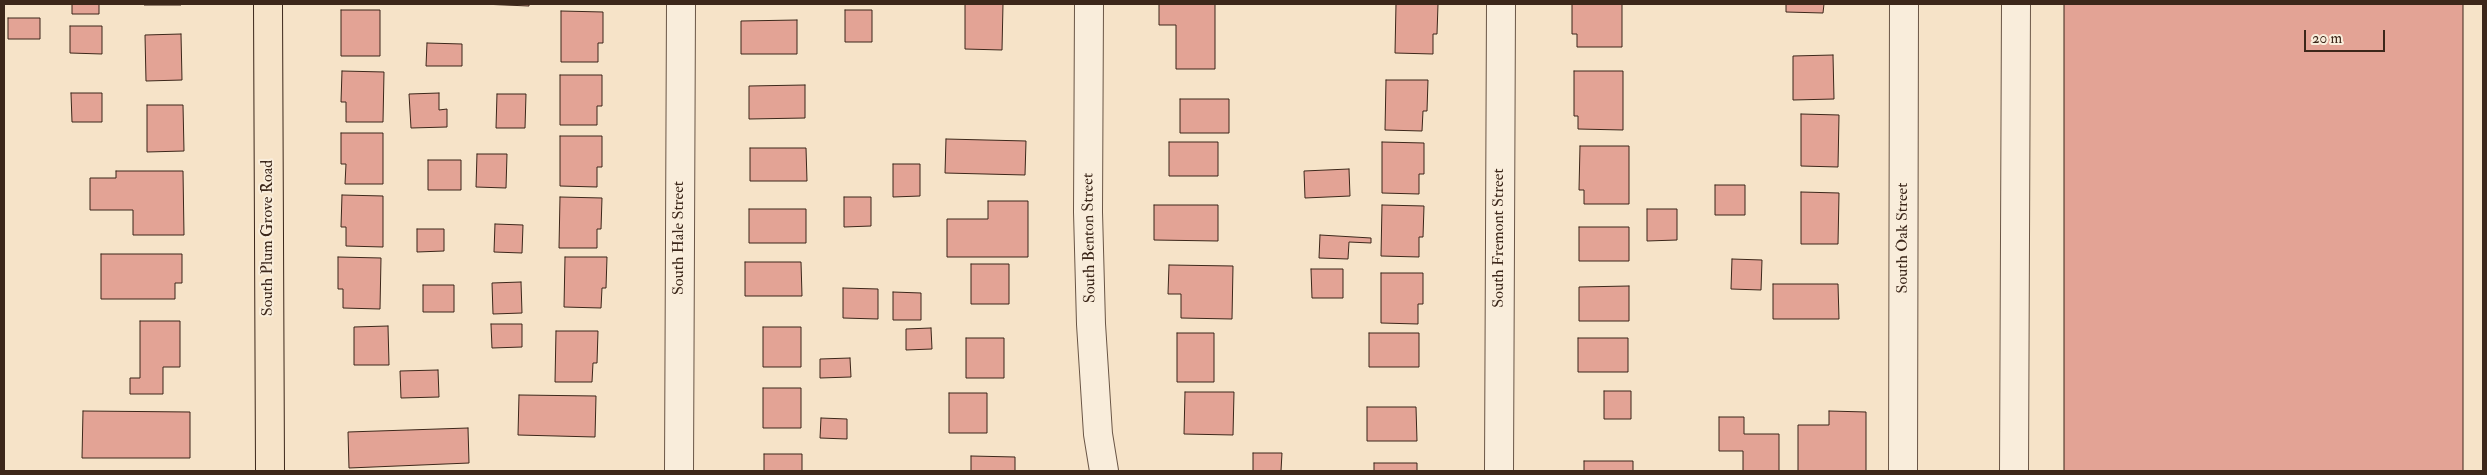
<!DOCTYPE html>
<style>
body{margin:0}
#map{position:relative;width:2487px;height:475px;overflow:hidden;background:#f6e3c8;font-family:"IM FELL Double Pica",serif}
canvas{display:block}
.frame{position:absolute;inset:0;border:5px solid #3c271a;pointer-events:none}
.scale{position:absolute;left:2304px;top:30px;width:81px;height:22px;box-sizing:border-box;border:2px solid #3c271a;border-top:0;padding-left:6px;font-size:15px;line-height:18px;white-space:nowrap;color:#3c271a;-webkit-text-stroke:4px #f9eddb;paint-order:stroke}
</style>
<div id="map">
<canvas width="2487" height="475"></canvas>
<div class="frame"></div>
<div class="scale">20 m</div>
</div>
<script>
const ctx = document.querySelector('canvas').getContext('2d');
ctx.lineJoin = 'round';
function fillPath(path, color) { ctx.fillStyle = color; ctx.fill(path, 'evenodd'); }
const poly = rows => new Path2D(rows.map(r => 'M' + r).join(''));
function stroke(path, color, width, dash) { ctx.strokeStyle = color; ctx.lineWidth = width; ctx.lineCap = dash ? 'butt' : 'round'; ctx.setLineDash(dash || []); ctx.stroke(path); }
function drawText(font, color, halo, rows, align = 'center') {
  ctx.font = font + ' "IM FELL Double Pica",serif'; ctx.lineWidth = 4; ctx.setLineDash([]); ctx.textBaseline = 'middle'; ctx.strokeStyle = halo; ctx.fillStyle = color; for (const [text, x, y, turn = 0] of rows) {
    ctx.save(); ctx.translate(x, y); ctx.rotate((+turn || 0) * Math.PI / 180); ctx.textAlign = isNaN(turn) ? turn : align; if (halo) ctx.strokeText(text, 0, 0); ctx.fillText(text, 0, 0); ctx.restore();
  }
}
const building = poly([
 [72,4,99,4,99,14,72,14,72,4],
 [144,4,181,4,181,5,144,5,144,4],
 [481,4,529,4,529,6,481,4],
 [965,4,1003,4,1002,50,965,49,965,4],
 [1159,4,1215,4,1215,69,1176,69,1176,25,1159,25,1159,4],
 [1396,4,1438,4,1437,34,1433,34,1433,54,1395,53,1396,4],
 [1572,4,1622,4,1622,47,1577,47,1577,34,1572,34,1572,4],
 [1786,4,1824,4,1823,13,1786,12,1786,4],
 [2064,4,2463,4,2463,471,2064,471,2064,4],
 [341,10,380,10,380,56,341,56,341,10],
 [845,10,872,10,872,42,845,42,845,10],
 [561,11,603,12,603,43,598,43,598,62,561,62,561,11],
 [8,18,40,18,40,39,8,39,8,18],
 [797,20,797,54,741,54,741,21,797,20],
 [70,26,102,26,102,54,70,53,70,26],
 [181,34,182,80,146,81,145,35,181,34],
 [427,43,462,44,462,66,426,66,427,43],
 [1833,55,1834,99,1793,100,1793,56,1833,55],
 [342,71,384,72,383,122,346,122,346,102,341,102,342,71],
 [1574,71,1623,71,1623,130,1578,129,1578,116,1574,116,1574,71],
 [560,75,602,75,602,106,597,106,597,125,560,125,560,75],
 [1386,80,1428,80,1427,111,1423,111,1422,131,1385,130,1386,80],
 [805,85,805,118,749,119,749,86,805,85],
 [71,93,102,93,102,122,72,122,71,93],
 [439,93,439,110,447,109,447,127,411,128,409,94,439,93],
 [497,94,526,94,525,128,496,128,497,94],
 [1180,99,1229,99,1229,133,1180,133,1180,99],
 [147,105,183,105,184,151,147,152,147,105],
 [1801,114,1839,115,1838,167,1801,166,1801,114],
 [341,133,383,133,383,184,345,184,346,164,341,164,341,133],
 [560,136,602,136,602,167,597,167,597,187,560,186,560,136],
 [946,139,1026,141,1025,175,945,173,946,139],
 [1169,142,1218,142,1218,176,1169,176,1169,142],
 [1382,142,1424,143,1424,174,1419,174,1419,194,1382,193,1382,142],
 [1580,146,1629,146,1629,204,1584,204,1584,190,1579,190,1580,146],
 [750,148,806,148,807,181,750,181,750,148],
 [477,154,507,154,506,188,476,187,477,154],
 [428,160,461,160,461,190,428,190,428,160],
 [893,164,920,164,920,196,893,197,893,164],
 [1349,169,1350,196,1305,198,1304,171,1349,169],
 [116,171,183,171,184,235,133,235,133,210,90,210,90,178,116,178,116,171],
 [1715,185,1745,185,1745,215,1715,215,1715,185],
 [1801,192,1839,193,1838,244,1801,244,1801,192],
 [342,195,383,196,383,247,346,246,346,227,341,227,342,195],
 [560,197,602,198,601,229,597,229,597,248,559,248,560,197],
 [844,197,871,197,871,226,844,227,844,197],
 [988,201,1028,201,1028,257,947,257,947,219,988,219,988,201],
 [1154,205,1218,205,1218,241,1154,240,1154,205],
 [1382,205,1424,206,1423,237,1419,237,1419,257,1381,256,1382,205],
 [749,209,806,209,806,243,749,243,749,209],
 [1647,209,1677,209,1677,240,1647,241,1647,209],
 [495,224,523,225,522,253,494,252,495,224],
 [1579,227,1629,227,1629,261,1579,261,1579,227],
 [417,229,444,229,444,251,417,252,417,229],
 [1320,235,1371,238,1371,243,1349,242,1348,259,1319,258,1320,235],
 [101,254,182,254,182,283,175,283,175,299,101,299,101,254],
 [338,257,381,258,380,309,343,308,343,289,338,289,338,257],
 [565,257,607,257,606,288,602,288,601,308,564,307,565,257],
 [1732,259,1762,260,1761,290,1731,289,1732,259],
 [745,262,801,262,802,296,745,296,745,262],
 [971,264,1009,264,1009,304,971,304,971,264],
 [1169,265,1233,266,1232,319,1181,318,1181,294,1168,294,1169,265],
 [1311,269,1343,269,1343,298,1312,298,1311,269],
 [1381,273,1423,273,1423,304,1418,304,1418,324,1381,323,1381,273],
 [521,282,522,313,493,314,492,283,521,282],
 [1773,284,1838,284,1839,319,1773,319,1773,284],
 [423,285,454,285,454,312,423,312,423,285],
 [1629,286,1629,321,1579,321,1579,287,1629,286],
 [843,288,878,289,878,319,843,318,843,288],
 [893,292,921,293,921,320,893,320,893,292],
 [140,321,180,321,180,367,163,367,163,394,130,394,130,378,140,378,140,321],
 [491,324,522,324,522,347,492,348,491,324],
 [388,326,389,365,354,365,354,327,388,326],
 [763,327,801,327,801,367,763,367,763,327],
 [931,328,932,349,906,350,906,329,931,328],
 [556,331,598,331,597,363,593,363,592,382,555,382,556,331],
 [1177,333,1214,333,1214,382,1177,382,1177,333],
 [1369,333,1419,333,1419,367,1369,367,1369,333],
 [966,338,1004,338,1004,378,966,378,966,338],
 [1578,338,1628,338,1628,372,1578,372,1578,338],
 [850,358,851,377,820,378,820,359,850,358],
 [438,370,439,397,401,398,400,371,438,370],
 [763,388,801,388,801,428,763,428,763,388],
 [1604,391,1631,391,1631,419,1604,419,1604,391],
 [1185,392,1234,392,1233,435,1184,434,1185,392],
 [949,393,987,393,987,433,949,433,949,393],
 [519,395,596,396,595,437,518,435,519,395],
 [1367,407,1416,407,1417,441,1367,441,1367,407],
 [83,411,190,412,190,458,82,458,83,411],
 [1829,411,1866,412,1866,471,1798,471,1798,425,1829,425,1829,411],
 [1719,417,1744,417,1744,434,1779,434,1779,471,1743,471,1743,451,1719,451,1719,417],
 [821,418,847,419,847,439,820,438,821,418],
 [468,428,469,463,349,468,348,432,468,428],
 [1253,453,1282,453,1281,471,1253,471,1253,453],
 [764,454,802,454,802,471,764,471,764,454],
 [971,456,1015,457,1015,471,971,471,971,456],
 [1584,461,1633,461,1633,471,1584,471,1584,461],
 [1374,463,1417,463,1417,471,1374,471,1374,463]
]);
const minor = poly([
 [1089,4,1088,212,1091,324,1098,434,1104,471],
 [679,471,681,4],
 [1499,471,1501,4],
 [1903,471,1904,4],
 [2014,471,2016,4]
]);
const major = poly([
 [268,4,270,471]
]);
const streetNames = [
 ["South Plum Grove Road",269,238,-90],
 ["South Hale Street",680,238,-90],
 ["South Benton Street",1090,238,-91],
 ["South Fremont Street",1500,238,-90],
 ["South Oak Street",1904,238,-90]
];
fillPath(building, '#e3a395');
stroke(building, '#3c271a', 1);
stroke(minor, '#6a5646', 30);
stroke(major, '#3c271a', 30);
stroke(minor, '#f9eddb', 28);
stroke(major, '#f6e3c8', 28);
drawText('16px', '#3c271a', '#f9eddb', streetNames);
</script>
